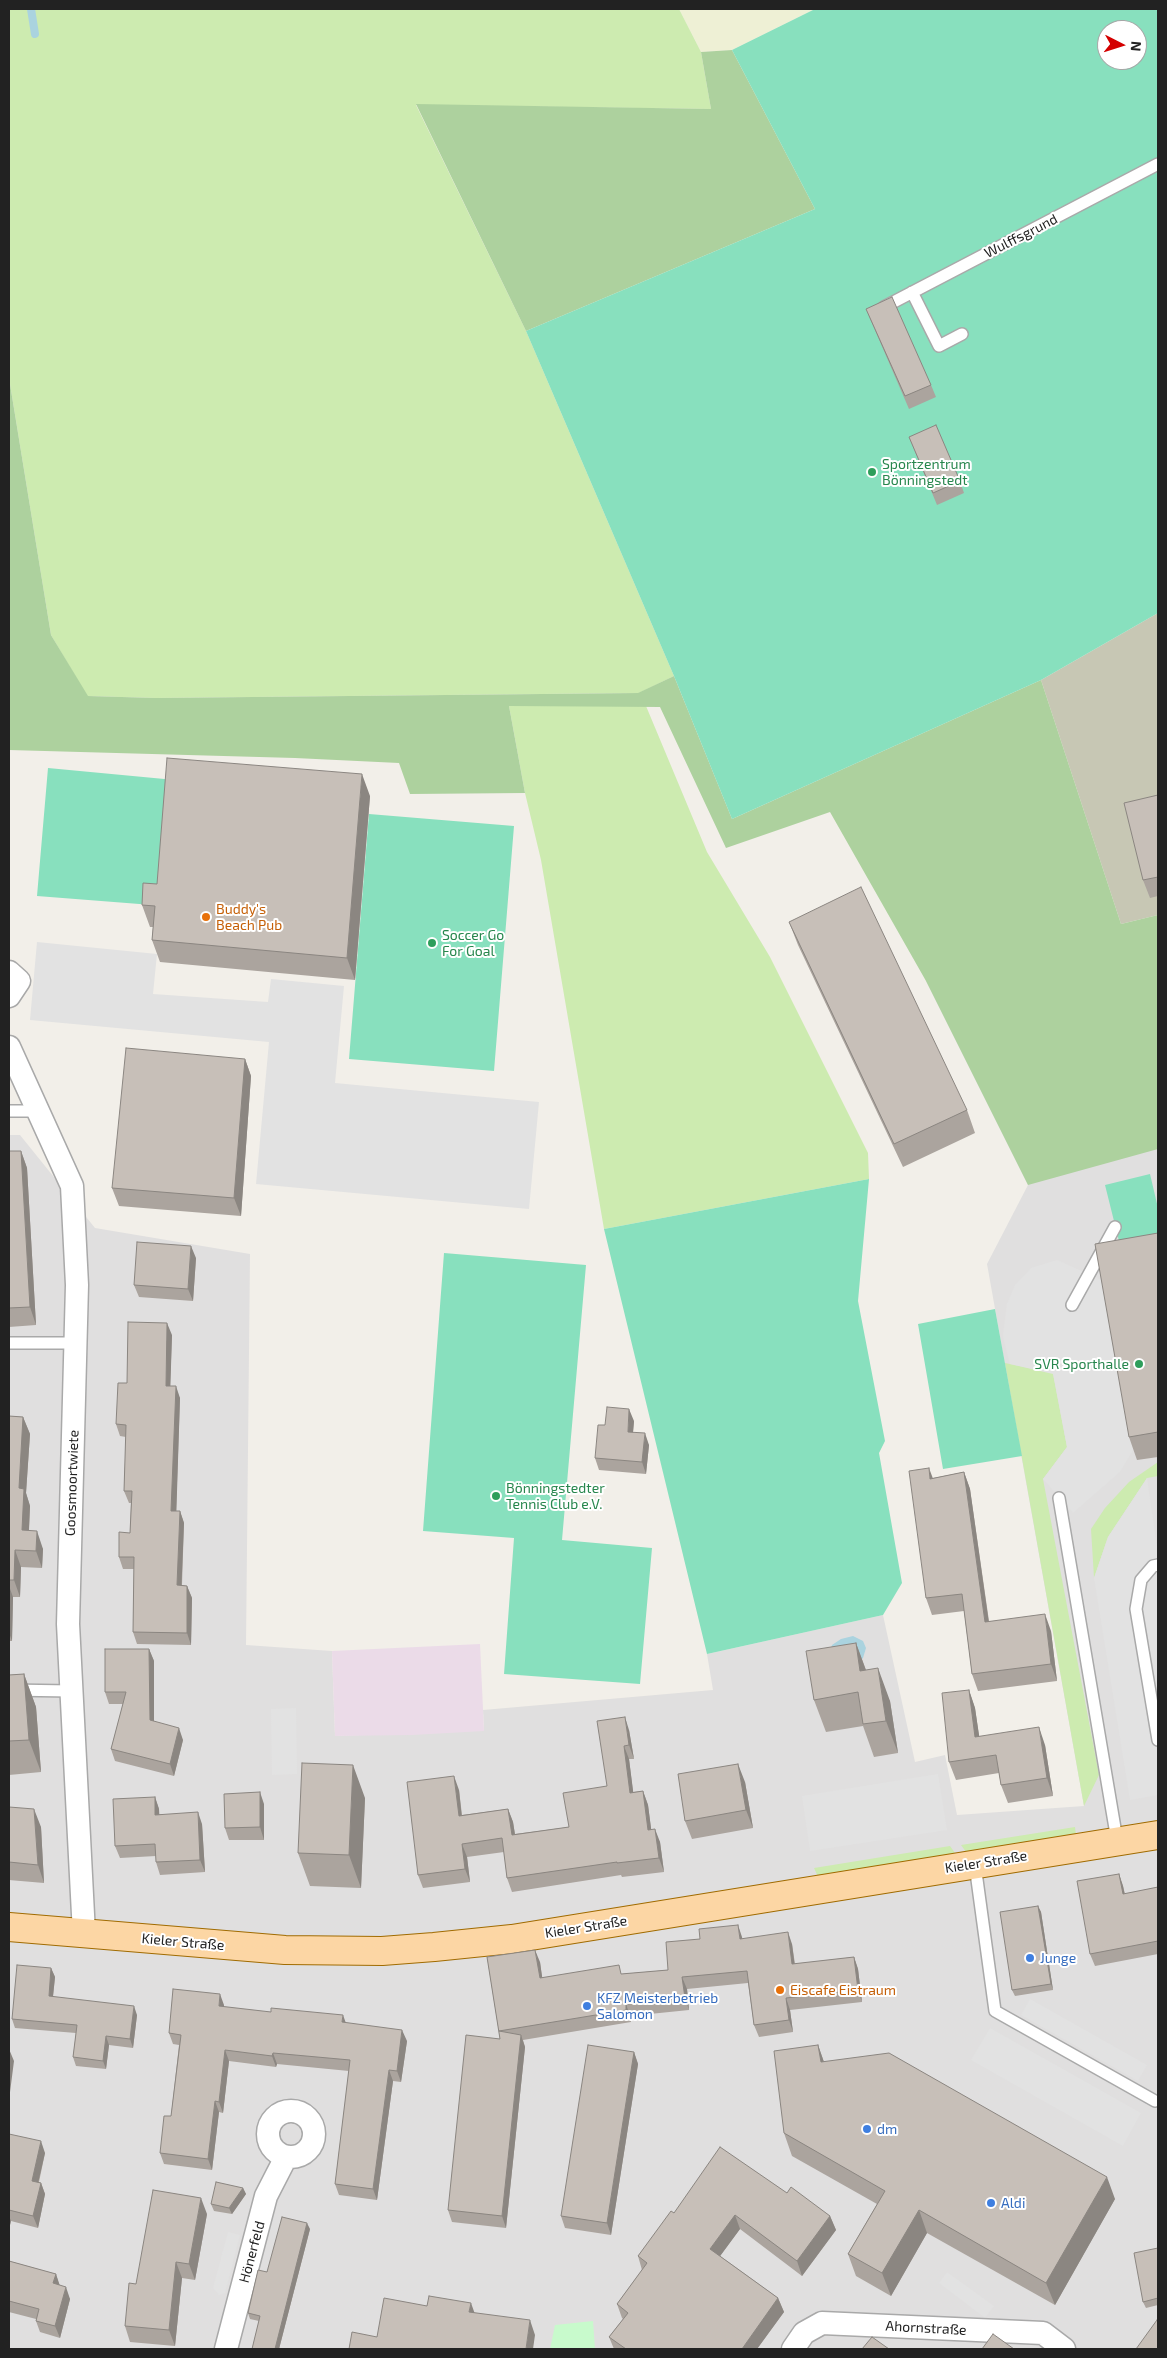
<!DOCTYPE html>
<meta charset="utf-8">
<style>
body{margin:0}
#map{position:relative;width:1167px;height:2358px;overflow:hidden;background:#f2efe9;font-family:"Exo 2",sans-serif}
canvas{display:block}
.frame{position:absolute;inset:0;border:10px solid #222;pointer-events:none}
.north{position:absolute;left:1097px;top:20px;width:50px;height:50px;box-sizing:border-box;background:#fff;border:1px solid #a7a7a7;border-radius:50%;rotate:95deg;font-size:14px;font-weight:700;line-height:20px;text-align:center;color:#222}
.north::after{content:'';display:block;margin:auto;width:18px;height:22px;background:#d40000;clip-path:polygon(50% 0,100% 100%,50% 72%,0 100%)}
</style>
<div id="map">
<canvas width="1167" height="2358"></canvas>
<div class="frame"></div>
<div class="north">N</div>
</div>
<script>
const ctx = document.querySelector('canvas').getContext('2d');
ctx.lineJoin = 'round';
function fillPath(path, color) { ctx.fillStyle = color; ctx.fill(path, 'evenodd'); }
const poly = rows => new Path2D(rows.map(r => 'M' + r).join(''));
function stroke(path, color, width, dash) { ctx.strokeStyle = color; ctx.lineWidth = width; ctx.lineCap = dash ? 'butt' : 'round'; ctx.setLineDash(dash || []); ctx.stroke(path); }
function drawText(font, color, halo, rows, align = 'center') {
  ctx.font = font + ' "Exo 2",sans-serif'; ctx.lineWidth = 4; ctx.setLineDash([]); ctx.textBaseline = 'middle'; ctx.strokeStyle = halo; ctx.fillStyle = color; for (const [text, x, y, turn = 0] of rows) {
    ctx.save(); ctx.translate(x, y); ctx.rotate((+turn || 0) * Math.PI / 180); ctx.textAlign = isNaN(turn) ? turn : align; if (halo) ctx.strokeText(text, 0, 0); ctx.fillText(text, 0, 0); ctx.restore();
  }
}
const residential = poly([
 [1158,915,1158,2349,9,2349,9,1135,20,1135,95,1228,250,1254,246,1645,332,1651,335,1736,484,1730,483,1710,713,1690,707,1654,883,1615,915,1762,945,1755,957,1815,1084,1806,987,1264,1028,1185,926,981]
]);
const industrial = poly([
 [480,1644,484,1731,412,1735,335,1736,332,1651]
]);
const construction = poly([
 [1158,613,1158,915,1121,924,1041,680]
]);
const farmland = poly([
 [679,9,815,9,732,50,701,52]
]);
const grass = poly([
 [9,9,679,9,701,52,711,109,416,105,526,331,674,676,639,693,156,698,87,696,51,635,9,378],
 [509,706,646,706,707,852,770,957,868,1153,869,1179,604,1229,541,860,525,793],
 [1005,1363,1053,1373,1067,1447,1043,1479,1099,1775,1084,1806],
 [1158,1462,1158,1476,1147,1478,1108,1537,1094,1578,1091,1529,1105,1508,1129,1482],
 [1075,1827,1076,1835,969,1856,961,1845],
 [950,1846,955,1853,954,1857,819,1879,814,1868]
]);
const forest = poly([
 [732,50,815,209,526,331,416,104,711,109,701,52],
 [9,378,51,635,88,696,156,698,638,693,674,676,732,819,1041,680,1121,924,1158,915,1158,1149,1028,1185,926,981,830,812,726,848,660,707,509,706,525,793,410,794,399,763,295,758,9,750]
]);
const park = poly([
 [593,2321,595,2349,550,2349,555,2325]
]);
const pitch = poly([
 [815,9,1158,9,1158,613,1041,680,732,819,674,676,526,331,815,209,732,50],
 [1107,30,1137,30,1137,60,1107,60],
 [48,768,175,780,165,906,37,896],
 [369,814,514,826,494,1071,349,1059],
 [1150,1174,1158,1208,1158,1240,1121,1249,1105,1185],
 [869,1179,858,1301,885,1441,879,1453,902,1583,883,1615,707,1654,604,1229],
 [444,1253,586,1265,562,1540,652,1548,640,1684,504,1674,514,1538,423,1531],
 [995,1309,1022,1456,943,1469,918,1324]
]);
const parking = poly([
 [37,942,157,954,153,994,268,1002,271,979,344,986,335,1083,539,1102,529,1209,256,1184,269,1042,30,1020],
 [1057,1260,1106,1282,1135,1447,1120,1472,1073,1513,1043,1479,1067,1447,1053,1374,1010,1364,1003,1336,1007,1304,1015,1285,1031,1268],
 [1147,1478,1158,1554,1158,1795,1130,1800,1094,1578,1108,1537],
 [296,1708,297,1774,272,1775,271,1709],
 [938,1774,947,1830,810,1851,802,1796],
 [1030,1999,1147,2065,1138,2081,1021,2015],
 [990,2028,1141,2113,1123,2146,971,2060],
 [228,2232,240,2235,225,2293,219,2295,213,2288],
 [947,2272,994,2306,985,2318,939,2283]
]);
const water = poly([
 [853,1636,863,1641,866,1648,863,1658,854,1667,828,1657,832,1645,841,1639]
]);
const stream = poly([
 [31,9,35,34]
]);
const service = poly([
 [912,292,939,346,962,334],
 [884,307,1158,164],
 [9,1111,38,1111],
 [1072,1305,1115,1227],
 [9,1343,76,1343],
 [1059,1498,1117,1840],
 [1158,1565,1153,1566,1141,1580,1136,1609,1158,1740],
 [9,1690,71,1691],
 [975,1865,995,2011,1155,2101]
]);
const minor = poly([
 [9,972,19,981,9,996],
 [9,1047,72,1186,77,1285,68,1624,84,1934],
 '268 2134a23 23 0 1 1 46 0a23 23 0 1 1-46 0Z',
 [226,2349,266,2196,286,2157],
 [793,2349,804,2333,822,2323,1043,2333,1064,2349]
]);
const primary = poly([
 [9,1927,285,1950,382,1951,434,1947,512,1939,1158,1835]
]);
const wall = poly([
 [866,309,931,385,936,397,909,409,871,321],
 [909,437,960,481,964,493,937,505],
 [1158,795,1158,896,1150,898,1143,880],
 [370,796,355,980,160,962,152,940,153,927,150,927,142,905,157,884],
 [789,922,967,1110,975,1133,903,1167,798,945],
 [245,1059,251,1076,241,1216,119,1206,112,1188],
 [9,1151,21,1151,27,1168,36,1325,9,1327],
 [1158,1233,1158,1457,1137,1460,1129,1437],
 [196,1258,193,1301,139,1297,134,1285],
 [172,1335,170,1386,180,1398,176,1511,180,1511,184,1523,182,1585,187,1586,192,1598,191,1645,137,1644,133,1632,134,1569,123,1569,119,1557,130,1533,131,1503,129,1503,124,1491,126,1437,120,1436,116,1424,127,1383],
 [9,1416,23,1417,30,1434,26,1493,30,1506,29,1531,43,1549,42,1568,21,1567,20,1597,13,1597,12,1641,9,1641],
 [634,1421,633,1432,649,1445,646,1474,599,1470,595,1458],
 [964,1472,970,1489,989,1621,1051,1631,1057,1681,978,1691,972,1674,964,1611,932,1615,926,1598,933,1478],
 [856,1643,866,1670,890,1701,898,1753,874,1757,863,1726,826,1732,814,1700],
 [149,1649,154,1661,154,1721,183,1740,174,1776,115,1761,111,1749,123,1704,109,1704,105,1692],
 [24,1674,36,1707,41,1772,9,1775,9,1675],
 [969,1690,975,1708,979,1736,1045,1745,1053,1796,1008,1803,1001,1785,999,1773,956,1780,949,1762],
 [629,1730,634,1759,629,1759,633,1792,643,1791,648,1805,651,1829,660,1842,664,1872,622,1877,621,1875,512,1892,507,1878,504,1852,467,1857,470,1882,423,1888,418,1875,459,1790,462,1815,508,1809,513,1822,515,1834,569,1827,607,1786],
 [745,1782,753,1828,692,1839,685,1821],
 [155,1797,159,1809,159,1814,202,1824,205,1872,160,1875,156,1862,156,1856,120,1858,115,1846],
 [365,1798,361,1888,310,1886,298,1853],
 [264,1804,264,1840,229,1840,225,1828],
 [9,1807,41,1827,44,1883,9,1880],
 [1119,1874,1123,1886,1125,1894,1158,1887,1158,1954,1095,1966,1090,1954],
 [1038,1906,1041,1912,1053,1990,1015,1996,1012,1990],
 [742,1937,742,1939,792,1944,795,1964,854,1957,858,1969,862,2002,790,2010,793,2032,759,2037,754,2025,748,1983,687,1989,689,2010,630,2016,631,2022,523,2040,525,2047,506,2228,452,2222,448,2210,500,2039,487,1957,540,1962,542,1978,622,1974,668,1970],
 [51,1968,55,1977,53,1997,137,2015,133,2048,109,2045,106,2069,76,2066,73,2057,76,2033,15,2028,12,2019],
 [224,2005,224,2007,345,2023,407,2041,401,2082,393,2081,377,2200,339,2195,335,2184,349,2071,277,2064,276,2067,229,2061,223,2113,219,2112,212,2170,164,2164,160,2153,171,2116,179,2045,173,2044,169,2033],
 [818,2045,824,2062,1115,2199,1055,2305,927,2233,891,2296,856,2276,848,2254,877,2204,792,2156,784,2133],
 [634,2052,638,2064,611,2235,565,2228,561,2216],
 [9,2134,45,2153,39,2182,41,2183,45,2194,38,2228,11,2221,9,2229],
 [243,2188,246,2194,232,2214,214,2211,211,2204],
 [787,2193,830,2216,836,2230,802,2276,740,2229,720,2256,778,2298,784,2312,757,2349,614,2349,609,2337,623,2319,622,2318,617,2304,642,2270,638,2256,674,2213],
 [207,2214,195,2280,182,2278,175,2346,130,2342,125,2326,136,2284],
 [310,2229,279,2349,252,2349,259,2321,250,2319,248,2313,267,2272],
 [1158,2248,1158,2305,1146,2308,1143,2302],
 [9,2261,56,2274,59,2285,70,2299,60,2338,40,2332,36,2321,36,2319,9,2312]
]);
const shadedWall = poly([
 [362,774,370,796,355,980,347,958],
 [245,1059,251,1076,241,1216,234,1198],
 [21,1151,27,1168,36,1325,30,1307],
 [191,1246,196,1258,193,1301,188,1289],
 [167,1323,172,1335,170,1398,166,1386],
 [176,1386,180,1398,176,1523,171,1511],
 [629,1409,634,1421,632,1444,628,1432],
 [23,1417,30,1434,26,1493,30,1506,28,1548,22,1530,19,1488],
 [645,1433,649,1445,646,1474,642,1462],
 [929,1468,935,1484,930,1479],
 [964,1472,970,1489,991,1638,985,1622],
 [180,1511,184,1523,181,1597,177,1585],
 [37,1531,43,1549,42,1568,36,1551],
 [15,1550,21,1567,20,1597,14,1580],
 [9,1586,13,1597,12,1641,9,1633],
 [187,1586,192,1598,191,1645,187,1633],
 [1045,1614,1051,1631,1057,1681,1051,1664],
 [856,1643,868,1676,860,1671],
 [149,1649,154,1661,154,1732,150,1720],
 [878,1668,890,1701,898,1753,886,1721],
 [24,1674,36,1707,41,1772,29,1740],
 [969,1690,975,1708,982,1755,975,1737],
 [625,1717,629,1730,634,1759,629,1745],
 [1039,1727,1045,1745,1053,1796,1047,1778],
 [179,1728,183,1740,174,1776,170,1764],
 [624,1746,629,1759,635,1806,630,1793],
 [738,1764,745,1782,753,1828,746,1810],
 [353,1765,365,1798,361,1888,349,1855],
 [454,1776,459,1790,463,1829,459,1816],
 [643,1791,648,1805,653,1843,648,1830],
 [260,1792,264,1804,264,1840,260,1827],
 [155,1797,159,1809,160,1827,155,1815],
 [34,1809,41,1827,44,1883,38,1865],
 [508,1809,513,1822,517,1848,512,1835],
 [198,1812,202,1824,205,1872,200,1860],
 [655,1829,660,1842,664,1872,659,1858],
 [462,1844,467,1857,470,1882,465,1869],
 [1119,1874,1123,1886,1127,1906,1123,1894],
 [1038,1906,1041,1912,1053,1990,1051,1984],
 [738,1925,742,1937,744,1951,740,1939],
 [788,1932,792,1944,796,1976,792,1964],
 [535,1950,540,1962,544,1990,540,1978],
 [854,1957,858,1969,862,2002,858,1990],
 [51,1968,55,1977,52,2005,49,1996],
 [682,1977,687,1989,689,2010,685,1998],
 [220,1994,224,2005,223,2017,219,2006],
 [786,1998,790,2010,793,2032,789,2020],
 [626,2004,630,2016,631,2022,626,2010],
 [134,2006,137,2015,133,2048,130,2039],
 [343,2015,347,2026,342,2022],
 [402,2030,407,2041,401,2082,397,2071],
 [521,2035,525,2047,506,2228,502,2216],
 [106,2036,109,2045,106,2069,103,2061],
 [818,2045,826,2068,821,2062],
 [9,2049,14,2061,9,2100],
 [225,2050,229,2061,223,2113,219,2102],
 [634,2052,638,2064,611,2235,607,2223],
 [273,2053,277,2064,276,2067,272,2056],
 [389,2070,393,2081,377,2200,373,2189],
 [215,2101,219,2112,212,2170,208,2159],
 [41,2141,45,2153,36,2192,32,2181],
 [1107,2177,1115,2199,1055,2305,1046,2283],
 [41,2183,45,2194,38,2228,33,2216],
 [243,2188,246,2194,232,2214,229,2208],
 [201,2198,207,2214,195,2280,189,2264],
 [919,2210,927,2233,891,2296,882,2273],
 [735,2215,740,2229,715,2263,710,2249],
 [9,2216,11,2221,9,2229],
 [830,2216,836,2230,802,2276,797,2261],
 [307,2223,310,2229,279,2349,275,2349],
 [176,2262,182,2278,175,2346,169,2330],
 [56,2274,60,2286,53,2283],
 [66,2287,70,2299,60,2338,55,2326],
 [778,2298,784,2312,757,2349,742,2349],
 [471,2303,476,2317,469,2312],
 [530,2320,535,2335,533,2349,526,2349]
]);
const building = poly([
 [892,297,931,385,905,396,866,309,892,297],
 [936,425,960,481,933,493,909,437,936,425],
 [167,758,362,774,347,958,152,940,155,906,142,905,143,883,157,884,167,758],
 [1158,795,1158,877,1143,880,1124,803,1158,795],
 [861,887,967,1110,894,1144,789,922,861,887],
 [126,1048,245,1059,234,1198,112,1188,126,1048],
 [9,1151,21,1151,30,1307,9,1308,9,1151],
 [1158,1233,1158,1432,1129,1437,1095,1244,1158,1233],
 [137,1242,191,1246,188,1289,134,1285,137,1242],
 [128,1322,167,1323,166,1386,176,1386,171,1511,180,1511,177,1585,187,1586,187,1633,133,1632,134,1557,119,1557,119,1532,130,1533,132,1491,124,1491,126,1425,116,1424,118,1383,127,1383,128,1322],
 [607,1407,629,1409,628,1432,645,1433,642,1462,595,1458,598,1425,605,1425,607,1407],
 [9,1416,23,1417,19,1488,24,1489,22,1530,37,1531,36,1551,15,1550,14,1580,9,1580,9,1416],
 [929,1468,930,1479,964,1472,985,1622,1045,1614,1051,1664,972,1674,962,1594,926,1598,909,1471,929,1468],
 [856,1643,860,1671,878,1668,886,1721,863,1724,858,1692,814,1700,806,1651,856,1643],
 [105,1649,149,1649,150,1720,179,1728,170,1764,111,1749,126,1692,105,1692,105,1649],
 [24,1674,29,1740,9,1741,9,1675,24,1674],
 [969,1690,975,1737,1039,1727,1047,1778,1001,1785,996,1755,949,1762,942,1693,969,1690],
 [625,1717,629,1745,624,1746,630,1793,643,1791,648,1830,655,1829,659,1858,617,1863,617,1862,507,1878,502,1838,462,1844,465,1869,418,1875,407,1782,454,1776,459,1816,508,1809,512,1835,569,1827,563,1793,607,1786,597,1721,625,1717],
 [302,1763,353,1765,349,1855,298,1853,302,1763],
 [738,1764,746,1810,685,1821,678,1774,738,1764],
 [260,1792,260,1827,225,1828,224,1794,260,1792],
 [155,1797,155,1815,198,1812,200,1860,156,1862,155,1844,115,1846,113,1799,155,1797],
 [9,1807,34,1809,38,1865,9,1862,9,1807],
 [1119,1874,1123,1894,1158,1887,1158,1941,1090,1954,1077,1881,1119,1874],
 [1038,1906,1051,1984,1012,1990,1000,1912,1038,1906],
 [738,1925,740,1939,788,1932,792,1964,854,1957,858,1990,786,1998,789,2020,754,2025,747,1971,682,1977,685,1998,626,2004,626,2010,499,2031,521,2035,502,2216,448,2210,466,2035,500,2039,487,1957,535,1950,540,1978,619,1965,621,1974,668,1970,666,1942,700,1939,699,1929,738,1925],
 [17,1965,51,1968,49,1996,134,2006,130,2039,106,2036,103,2061,73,2057,77,2025,12,2019,17,1965],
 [173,1989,220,1994,219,2006,271,2012,271,2008,343,2015,342,2022,402,2030,397,2071,389,2070,373,2189,335,2184,350,2060,273,2053,272,2056,225,2050,219,2102,215,2101,208,2159,160,2153,164,2116,171,2116,181,2035,169,2033,173,1989],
 [588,2045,634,2052,607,2223,561,2216,588,2045],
 [818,2045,821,2062,889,2053,1107,2177,1046,2283,919,2210,882,2273,848,2254,885,2191,784,2133,774,2051,818,2045],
 [9,2134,41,2141,32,2181,41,2183,33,2216,9,2210,9,2134],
 [720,2147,787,2193,791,2187,830,2216,797,2261,735,2215,710,2249,778,2298,742,2349,626,2349,609,2337,628,2313,617,2304,647,2263,638,2256,671,2211,674,2213,720,2147],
 [216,2182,243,2188,229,2208,211,2204,216,2182],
 [153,2190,201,2198,189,2264,176,2262,169,2330,125,2326,129,2283,136,2284,153,2190],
 [282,2217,307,2223,275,2349,252,2349,260,2316,248,2313,258,2270,267,2272,282,2217],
 [1158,2248,1158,2298,1143,2302,1134,2253,1158,2248],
 [9,2261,56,2274,53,2283,66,2287,55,2326,36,2321,39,2309,9,2301,9,2261],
 [429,2296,471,2303,469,2312,530,2320,526,2349,349,2349,352,2332,377,2337,384,2298,427,2306,429,2296],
 [1157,2320,1158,2321,1158,2349,1136,2349,1157,2320],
 [993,2334,1014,2349,982,2349,993,2334],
 [872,2337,889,2349,862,2349,872,2337]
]);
const markers = [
 [872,472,5,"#2e9e5b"],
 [206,917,5,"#e8710a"],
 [432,943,5,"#2e9e5b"],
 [1139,1364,5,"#2e9e5b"],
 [496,1496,5,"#2e9e5b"],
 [1030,1958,5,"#3f7fe0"],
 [780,1990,5,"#e8710a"],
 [587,2006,5,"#3f7fe0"],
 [867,2129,5,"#3f7fe0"],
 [991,2203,5,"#3f7fe0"]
];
const streetNames = [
 ["Wulffsgrund",1021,236,-27],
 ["Goosmoortwiete",72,1483,-88],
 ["Kieler Straße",986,1862,-9],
 ["Kieler Straße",586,1927,-9],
 ["Kieler Straße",183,1942,5],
 ["Hönerfeld",252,2252,-75],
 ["Ahornstraße",926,2328,3]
];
const leisureNames = [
 ["Sportzentrum",882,464],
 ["Bönningstedt",882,480],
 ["Soccer Go",442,935],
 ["For Goal",442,951],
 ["SVR Sporthalle",1129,1364,"right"],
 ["Bönningstedter",506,1488],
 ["Tennis Club e.V.",506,1504]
];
const foodNames = [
 ["Buddy's",216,909],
 ["Beach Pub",216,925],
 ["Eiscafe Eistraum",790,1990]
];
const shopNames = [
 ["Junge",1040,1958],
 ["KFZ Meisterbetrieb",597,1998],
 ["Salomon",597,2014],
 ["dm",877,2129],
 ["Aldi",1001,2203]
];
fillPath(residential, '#e0dfdf');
fillPath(industrial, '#ebdbe8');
fillPath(construction, '#c7c7b4');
fillPath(farmland, '#eef0d5');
fillPath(grass, '#cdebb0');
fillPath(forest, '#add19e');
fillPath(park, '#c8facc');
fillPath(pitch, '#88e0be');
fillPath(parking, '#e2e2e2');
fillPath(water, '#aad3df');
stroke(stream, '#aad3df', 8);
stroke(service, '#a9a9a9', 14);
stroke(minor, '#a9a9a9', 25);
stroke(primary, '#a06b00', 30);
stroke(service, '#fff', 11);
stroke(minor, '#fff', 22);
stroke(primary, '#fcd6a4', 28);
fillPath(wall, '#aba49e');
fillPath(shadedWall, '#8b8681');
fillPath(building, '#c7bfb8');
stroke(building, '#8b8681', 1);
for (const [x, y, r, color] of markers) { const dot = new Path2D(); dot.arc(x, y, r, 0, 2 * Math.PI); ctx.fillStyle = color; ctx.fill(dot); stroke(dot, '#fff', 2); }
drawText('14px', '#222', '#fff', streetNames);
drawText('14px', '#27864d', '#fff', leisureNames, 'left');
drawText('14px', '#c56008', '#fff', foodNames, 'left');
drawText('14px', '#366cbe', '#fff', shopNames, 'left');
</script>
